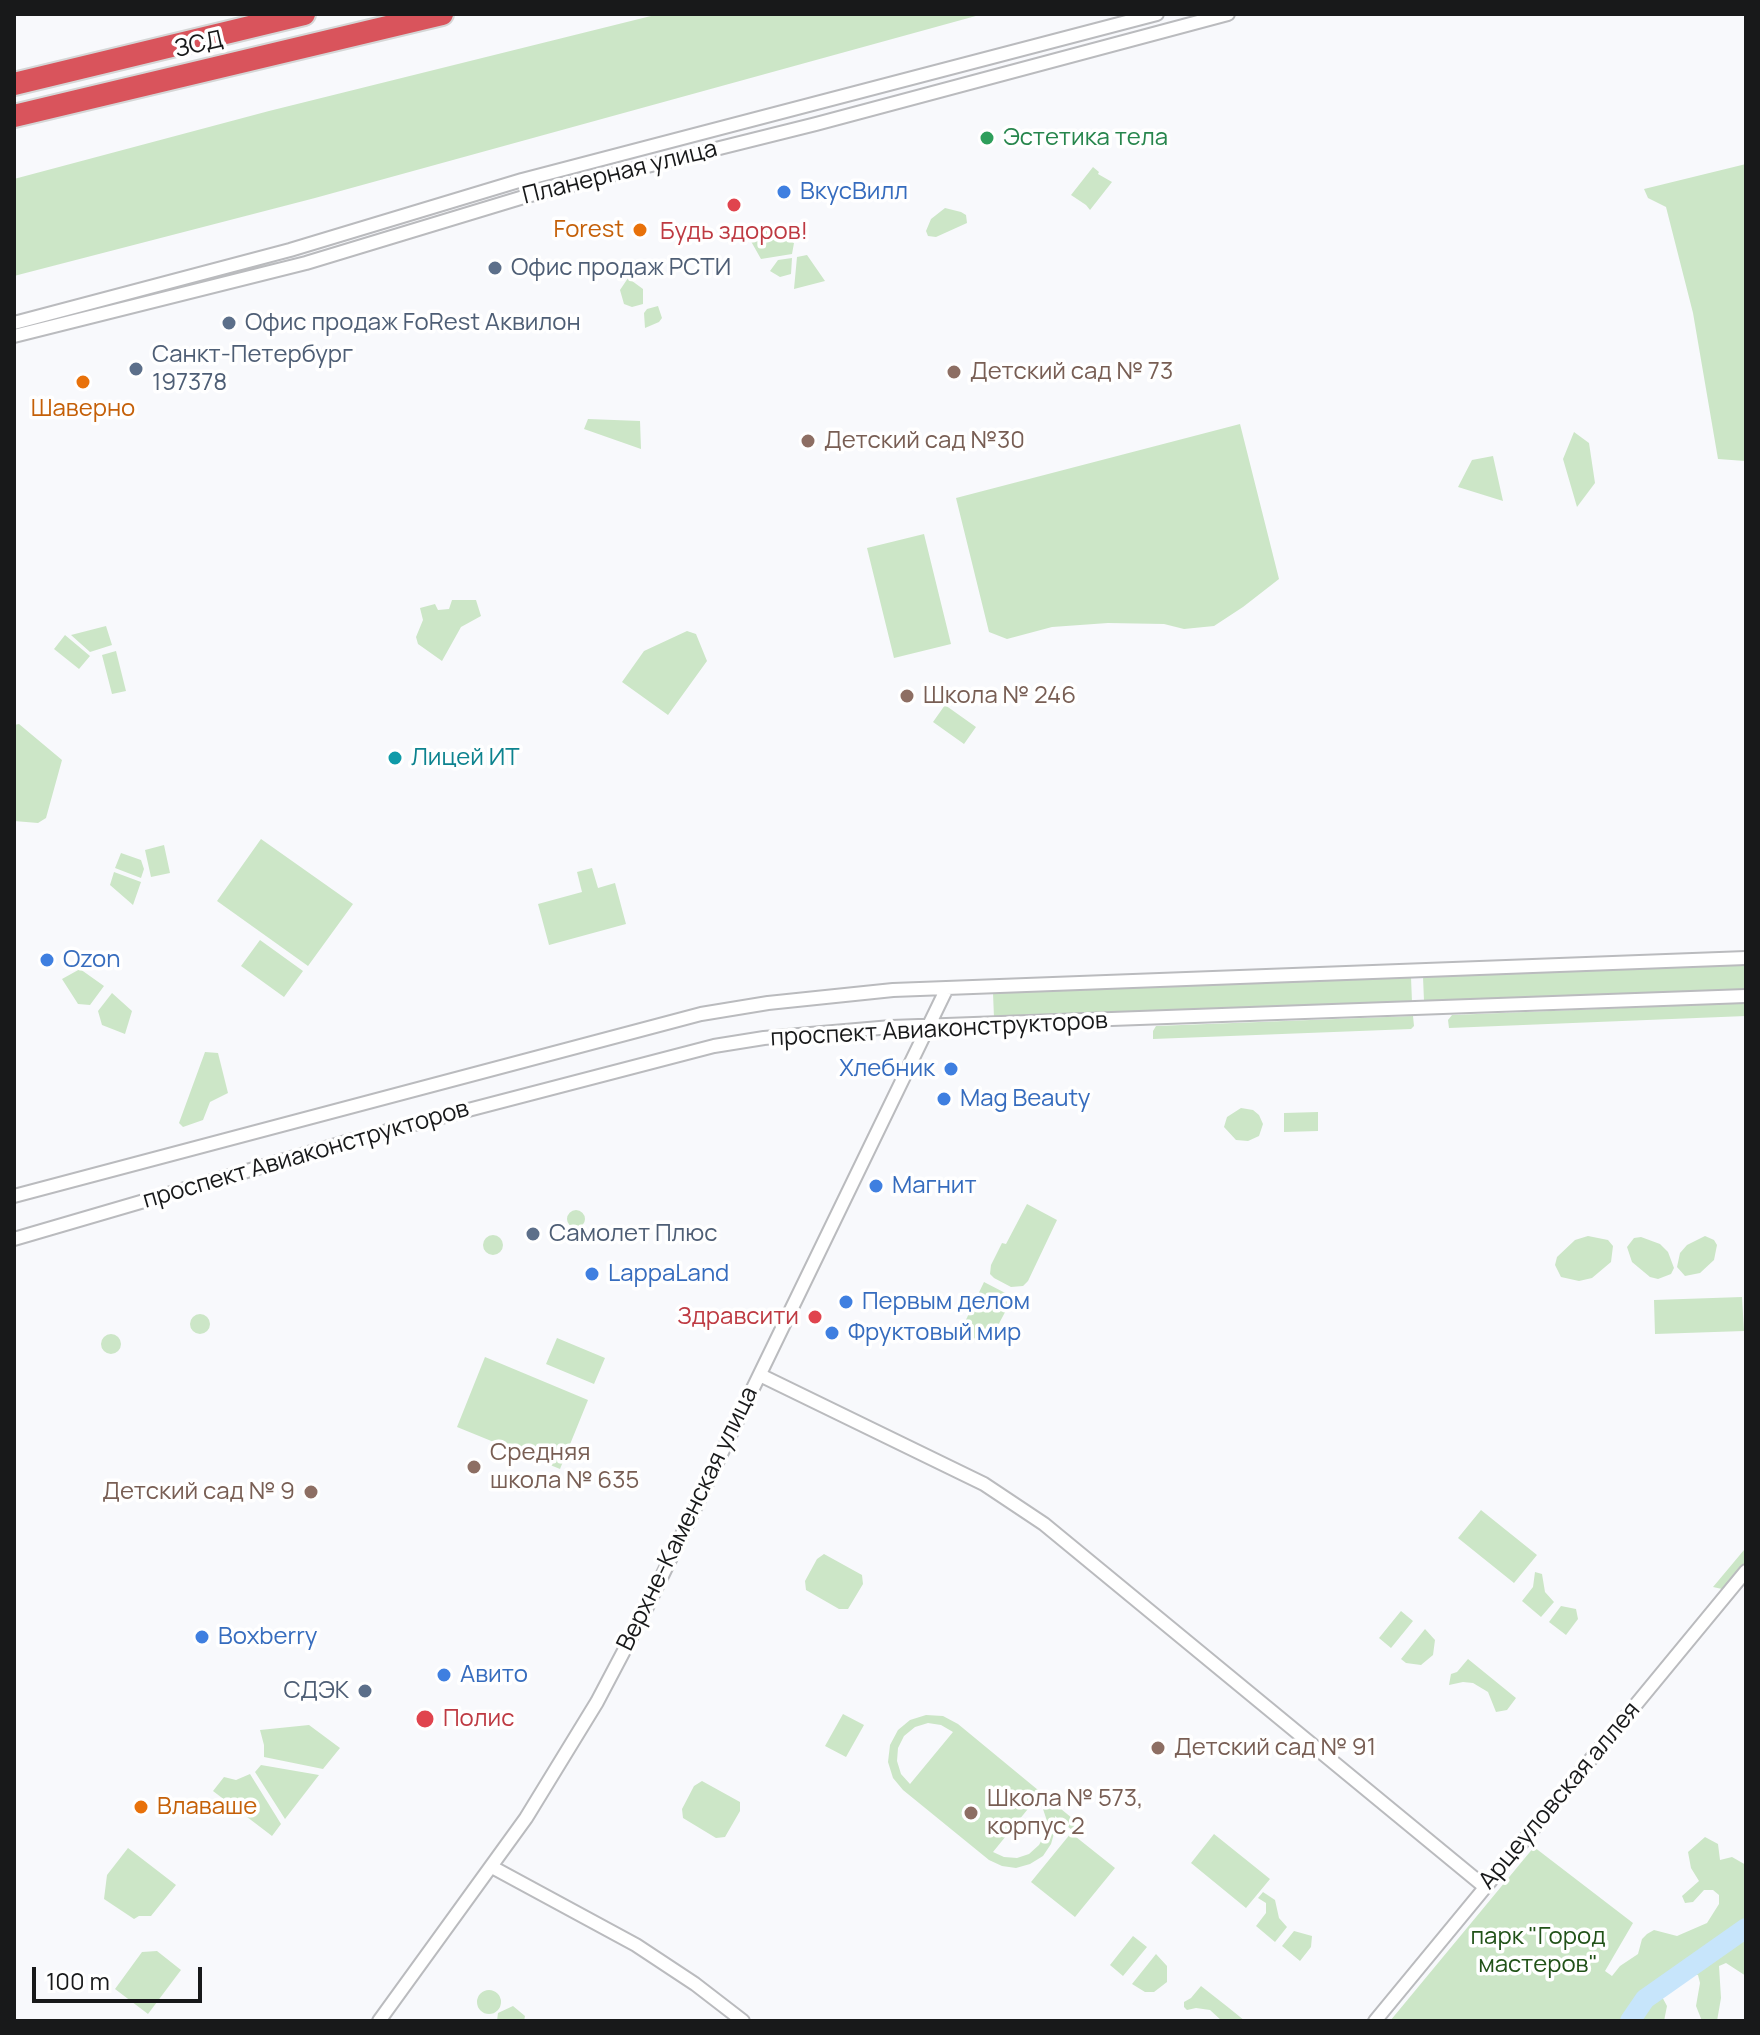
<!DOCTYPE html>
<meta charset="utf-8">
<style>
body{margin:0}
#map{position:relative;width:1760px;height:2035px;overflow:hidden;background:#f8f9fc;font-family:Manrope,sans-serif}
canvas{display:block}
.frame{position:absolute;inset:0;border:16px solid #18191a;pointer-events:none}
.scale{position:absolute;left:32px;top:1967px;width:170px;height:36px;box-sizing:border-box;border:4px solid #18191a;border-top:0;padding-left:10px;font-size:24px;line-height:28px;white-space:nowrap;color:#18191a;-webkit-text-stroke:6px #fff;paint-order:stroke}
</style>
<div id="map">
<canvas width="1760" height="2035"></canvas>
<div class="frame"></div>
<div class="scale">100 m</div>
</div>
<script>
const ctx = document.querySelector('canvas').getContext('2d');
ctx.lineJoin = 'round';
function fillPath(path, color) { ctx.fillStyle = color; ctx.fill(path, 'evenodd'); }
const poly = rows => new Path2D(rows.map(r => 'M' + r).join(''));
function stroke(path, color, width, dash) { ctx.strokeStyle = color; ctx.lineWidth = width; ctx.lineCap = dash ? 'butt' : 'round'; ctx.setLineDash(dash || []); ctx.stroke(path); }
function drawText(font, color, halo, rows, align = 'center') {
  ctx.font = font + ' Manrope,sans-serif'; ctx.lineWidth = 7; ctx.setLineDash([]); ctx.textBaseline = 'middle'; ctx.strokeStyle = halo; ctx.fillStyle = color; for (const [text, x, y, turn = 0] of rows) {
    ctx.save(); ctx.translate(x, y); ctx.rotate((+turn || 0) * Math.PI / 180); ctx.textAlign = isNaN(turn) ? turn : align; if (halo) ctx.strokeText(text, 0, 0); ctx.fillText(text, 0, 0); ctx.restore();
  }
}
const green = poly([
 [659,14,983,14,315,198,14,276,14,179,269,111],
 [1746,164,1746,454,1745,461,1718,459,1693,313,1666,207,1648,198,1644,189],
 [1093,167,1099,172,1098,174,1112,182,1090,210,1086,205,1071,195],
 [945,208,961,212,966,215,967,223,936,237,928,236,926,231,931,219],
 [771,229,794,243,792,254,761,259,748,236],
 [807,255,825,281,794,289,797,257],
 [792,258,791,274,780,277,770,271,778,260],
 [628,278,643,289,643,304,632,307,624,304,620,290],
 [658,306,662,318,659,322,645,328,644,313,647,309],
 [588,419,640,421,641,449,584,429],
 [1240,424,1279,579,1243,607,1214,626,1184,629,1164,624,1108,623,1052,627,1007,639,989,632,956,498],
 [1574,432,1589,443,1595,483,1577,507,1563,459],
 [1493,456,1503,501,1458,487,1472,460],
 [924,534,951,644,894,658,867,548],
 [452,600,476,600,481,616,461,627,442,661,418,644,416,637,423,620,420,608,435,604,438,610,449,609],
 [106,626,112,645,90,652,71,635],
 [687,631,696,634,707,661,668,715,622,682,644,651],
 [65,635,90,656,79,669,54,649],
 [116,651,126,691,112,694,102,655],
 [945,705,976,727,964,744,933,722],
 [19,724,62,760,46,818,38,823,14,821,14,725],
 [261,839,353,904,308,966,217,901],
 [164,845,170,873,151,877,145,850],
 [121,853,141,860,144,869,141,878,115,868],
 [592,868,598,888,615,883,626,924,549,945,538,904,582,892,577,872],
 [114,872,141,882,133,905,110,885],
 [260,940,303,971,284,997,241,966],
 [1746,965,1746,989,1424,1001,1423,977],
 [80,969,104,986,90,1005,78,1004,62,979],
 [1411,977,1412,1002,994,1018,993,993],
 [112,993,132,1011,125,1034,102,1025,98,1011],
 [1746,1003,1746,1016,1449,1028,1448,1020,1452,1015],
 [1413,1016,1414,1026,1411,1029,1153,1039,1153,1031,1156,1026],
 [205,1052,218,1053,228,1093,210,1102,203,1120,183,1127,179,1123],
 [1241,1108,1253,1110,1259,1115,1263,1124,1259,1136,1248,1141,1236,1140,1224,1127,1227,1117],
 [1318,1112,1318,1131,1284,1132,1284,1113],
 [1027,1204,1057,1220,1028,1281,1023,1286,1011,1287,994,1278,990,1274,991,1265,1002,1243,1006,1244],
 '567 1219a9 9 0 1 1 18 0a9 9 0 1 1-18 0Z',
 '483 1245a10 10 0 1 1 20 0a10 10 0 1 1-20 0Z',
 [1588,1236,1608,1240,1613,1246,1611,1262,1592,1278,1579,1281,1561,1277,1555,1265,1557,1257,1575,1240],
 [1705,1236,1714,1240,1717,1245,1714,1260,1700,1273,1685,1276,1677,1267,1680,1253,1687,1245],
 [1641,1237,1660,1244,1668,1252,1674,1268,1671,1274,1658,1279,1650,1277,1632,1262,1627,1247,1634,1238],
 [984,1282,1013,1297,993,1335,981,1341,969,1336,963,1326],
 [1742,1297,1744,1331,1655,1334,1654,1300],
 '190 1324a10 10 0 1 1 20 0a10 10 0 1 1-20 0Z',
 '101 1344a10 10 0 1 1 20 0a10 10 0 1 1-20 0Z',
 [557,1338,605,1358,594,1384,546,1364],
 [485,1357,588,1400,560,1469,457,1427],
 [1481,1510,1537,1555,1514,1583,1458,1538],
 [1744,1550,1745,1563,1726,1586,1722,1589,1713,1587],
 [824,1554,862,1575,863,1584,848,1609,839,1609,806,1590,805,1581,817,1559],
 [1535,1572,1542,1574,1545,1592,1554,1602,1541,1617,1522,1601,1533,1587],
 [1561,1606,1576,1609,1578,1619,1566,1635,1549,1622],
 [1401,1611,1413,1621,1391,1648,1379,1638],
 [1425,1629,1435,1640,1433,1655,1421,1665,1406,1663,1401,1659],
 [1468,1659,1516,1698,1507,1710,1496,1712,1488,1692,1473,1683,1463,1682,1449,1685,1451,1674,1457,1672],
 [843,1714,864,1725,846,1757,825,1746],
 [926,1715,943,1716,958,1724,1078,1823,1072,1830,1055,1816,1055,1830,1051,1844,1043,1856,1030,1864,1016,1868,1002,1866,989,1860,903,1790,893,1778,888,1762,890,1745,898,1730,910,1720],
 [928,1723,941,1725,953,1732,910,1784,901,1774,897,1761,898,1748,904,1736,915,1727],
 [1036,1799,1043,1809,1047,1821,1045,1834,1039,1845,1029,1854,1017,1858,1004,1857,993,1852],
 [309,1725,340,1748,323,1769,264,1757,264,1745,260,1730],
 [261,1765,319,1775,285,1819,255,1772],
 [250,1774,281,1824,272,1836,213,1791,224,1777,236,1780],
 [702,1781,740,1802,740,1811,725,1837,716,1838,683,1818,682,1809,694,1786],
 [1071,1833,1115,1868,1075,1917,1031,1882],
 [1214,1834,1270,1879,1246,1908,1191,1863],
 [1705,1837,1718,1844,1720,1860,1732,1857,1746,1865,1746,1976,1726,1963,1719,1966,1721,1998,1717,2021,1702,2021,1696,2006,1700,1983,1698,1975,1683,1974,1675,1987,1660,1993,1667,2006,1664,2021,1390,2021,1534,1847,1633,1923,1605,1971,1612,1976,1620,1966,1638,1954,1642,1939,1647,1934,1654,1930,1677,1936,1707,1923,1719,1904,1719,1895,1713,1890,1704,1890,1693,1902,1685,1903,1682,1896,1699,1881,1691,1868,1688,1852],
 [128,1848,176,1885,151,1916,139,1916,134,1919,104,1899,107,1875],
 [1263,1892,1275,1900,1279,1918,1287,1927,1275,1942,1256,1926,1266,1913,1266,1903,1258,1898],
 [1294,1931,1312,1936,1311,1947,1300,1961,1282,1946],
 [1133,1936,1147,1947,1123,1976,1110,1965],
 [157,1951,181,1970,148,2014,115,1989,142,1952],
 [1156,1954,1167,1966,1167,1982,1154,1992,1145,1992,1132,1984],
 [1201,1986,1229,2008,1245,2021,1222,2021,1210,2010,1196,2008,1187,2010,1184,2007,1184,2002,1191,1998],
 '477 2002a12 12 0 1 1 24 0a12 12 0 1 1-24 0Z',
 [513,2006,525,2016,524,2021,497,2021,498,2013]
]);
const river = poly([
 [1630,2021,1645,1999,1746,1928]
]);
const street = poly([
 [14,323,290,250,522,180,1157,14],
 [14,336,306,263,527,196,816,124,1228,14],
 [14,1196,701,1014,768,1003,893,990,1746,958],
 [14,1239,353,1140,714,1046,764,1038,891,1027,1746,996],
 [760,1375,984,1484,1044,1524,1485,1887],
 [492,1867,636,1945,695,1984,743,2021],
 [379,2021,526,1818,597,1702,646,1609,947,988],
 [1375,2021,1746,1571]
]);
const highway = poly([
 [14,84,304,14],
 [14,116,442,14]
]);
const markers = [
 [987,138,8,"#2e9e5b"],
 [784,192,8,"#3f7fe0"],
 [734,205,8,"#e0444e"],
 [640,230,8,"#e8710a"],
 [495,268,8,"#5c6f8a"],
 [229,323,8,"#5c6f8a"],
 [136,369,8,"#5c6f8a"],
 [954,372,8,"#8d6e63"],
 [83,382,8,"#e8710a"],
 [808,441,8,"#8d6e63"],
 [907,696,8,"#8d6e63"],
 [395,758,8,"#0f9aa8"],
 [47,960,8,"#3f7fe0"],
 [951,1069,8,"#3f7fe0"],
 [944,1099,8,"#3f7fe0"],
 [876,1186,8,"#3f7fe0"],
 [533,1234,8,"#5c6f8a"],
 [592,1274,8,"#3f7fe0"],
 [846,1302,8,"#3f7fe0"],
 [815,1317,8,"#e0444e"],
 [832,1333,8,"#3f7fe0"],
 [474,1467,8,"#8d6e63"],
 [311,1492,8,"#8d6e63"],
 [202,1637,8,"#3f7fe0"],
 [444,1675,8,"#3f7fe0"],
 [365,1691,8,"#5c6f8a"],
 [425,1719,10,"#e0444e"],
 [1158,1748,8,"#8d6e63"],
 [141,1807,8,"#e8710a"],
 [971,1813,8,"#8d6e63"]
];
const streetNames = [
 ["ЗСД",199,45,-13],
 ["Планерная улица",620,173,-14],
 ["проспект Авиаконструкторов",939,1030,-3],
 ["проспект Авиаконструкторов",306,1155,-16],
 ["Верхне-Каменская улица",688,1519,-64],
 ["Арцеуловская аллея",1560,1796,-50]
];
const leisureNames = [
 ["Эстетика тела",1003,138]
];
const shopNames = [
 ["ВкусВилл",800,192],
 ["Ozon",63,960],
 ["Хлебник",935,1069,"right"],
 ["Mag Beauty",960,1099],
 ["Магнит",892,1186],
 ["LappaLand",608,1274],
 ["Первым делом",862,1302],
 ["Фруктовый мир",848,1333],
 ["Boxberry",218,1637],
 ["Авито",460,1675]
];
const foodNames = [
 ["Forest",624,230],
 ["Шаверно",83,409,"center"],
 ["Влаваше",157,1807,"left"]
];
const healthNames = [
 ["Будь здоров!",734,232],
 ["Здравсити",799,1317,"right"],
 ["Полис",443,1719,"left"]
];
const serviceNames = [
 ["Офис продаж РСТИ",511,268],
 ["Офис продаж FoRest Аквилон",245,323],
 ["Санкт-Петербург",152,355],
 ["197378",152,383],
 ["Самолет Плюс",549,1234],
 ["СДЭК",349,1691,"right"]
];
const educationNames = [
 ["Детский сад № 73",970,372],
 ["Детский сад №30",824,441],
 ["Школа № 246",923,696],
 ["Средняя",490,1453],
 ["школа № 635",490,1481],
 ["Детский сад № 9",295,1492,"right"],
 ["Детский сад № 91",1174,1748],
 ["Школа № 573,",987,1799],
 ["корпус 2",987,1827]
];
const cultureNames = [
 ["Лицей ИТ",411,758]
];
const parkNames = [
 ["парк \"Город",1538,1937],
 ["мастеров\"",1538,1965]
];
fillPath(green, '#cce6c7');
stroke(river, '#c7e5fb', 20);
stroke(street, '#babbbe', 16);
stroke(highway, '#d5d6d6', 26);
stroke(street, '#fff', 12);
stroke(highway, '#d9545c', 22);
for (const [x, y, r, color] of markers) { const dot = new Path2D(); dot.arc(x, y, r, 0, 2 * Math.PI); ctx.fillStyle = color; ctx.fill(dot); stroke(dot, '#fff', 3); }
drawText('24px', '#18191a', '#fff', streetNames);
drawText('24px', '#27864d', '#fff', leisureNames, 'left');
drawText('24px', '#366cbe', '#fff', shopNames, 'left');
drawText('24px', '#c56008', '#fff', foodNames, 'right');
drawText('24px', '#be3a42', '#fff', healthNames);
drawText('24px', '#4e5e75', '#fff', serviceNames, 'left');
drawText('24px', '#785e54', '#fff', educationNames, 'left');
drawText('24px', '#0d838f', '#fff', cultureNames, 'left');
drawText('24px', '#215218', '#fff', parkNames);
</script>
